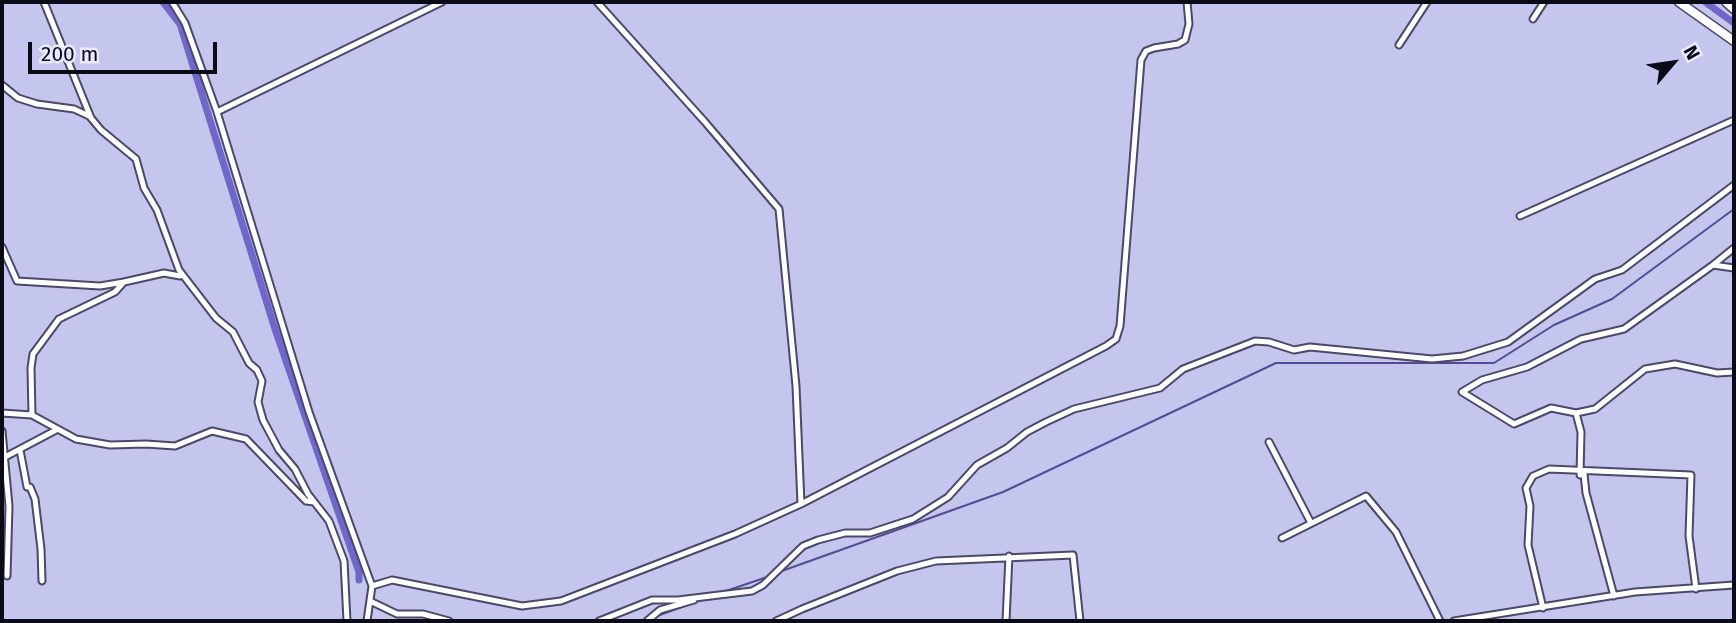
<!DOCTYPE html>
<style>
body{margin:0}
#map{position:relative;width:1736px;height:623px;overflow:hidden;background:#c5c6ed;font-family:"Fira Sans",sans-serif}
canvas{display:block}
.frame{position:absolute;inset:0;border:4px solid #0b0b18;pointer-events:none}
.north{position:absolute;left:1638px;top:28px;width:70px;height:70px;-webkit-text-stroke:5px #e8e9fd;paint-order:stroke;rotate:61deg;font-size:19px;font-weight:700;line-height:28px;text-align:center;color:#0b0b18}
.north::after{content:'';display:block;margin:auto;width:24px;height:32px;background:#0b0b18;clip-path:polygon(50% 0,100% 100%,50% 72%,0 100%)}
.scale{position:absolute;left:28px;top:42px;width:189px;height:32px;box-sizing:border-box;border:4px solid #0b0b18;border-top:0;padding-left:9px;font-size:21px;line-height:24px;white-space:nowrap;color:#0b0b18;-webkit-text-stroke:5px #e8e9fd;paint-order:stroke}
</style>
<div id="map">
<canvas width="1736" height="623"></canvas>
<div class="frame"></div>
<div class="north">N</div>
<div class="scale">200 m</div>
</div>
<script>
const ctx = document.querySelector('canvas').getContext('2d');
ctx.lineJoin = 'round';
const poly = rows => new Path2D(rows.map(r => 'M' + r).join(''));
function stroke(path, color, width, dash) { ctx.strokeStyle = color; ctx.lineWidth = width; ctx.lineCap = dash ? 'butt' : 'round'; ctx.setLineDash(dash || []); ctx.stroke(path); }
const stream = poly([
 [779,572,1003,492,1276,363,1494,363,1554,325,1612,299,1734,209],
 [726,591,770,576],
 [657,616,704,599]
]);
const canal = poly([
 [163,2,180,24,275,329,359,572,359,580],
 [1705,2,1734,23]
]);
const street = poly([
 [44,2,91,118,101,130,136,159,144,188,157,210,179,270,216,318,233,332,249,363,257,370,262,381,258,402,263,420,279,450,295,469,308,494,329,521,344,561,347,621],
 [172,2,185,23,217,112,309,412,372,586,367,621],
 [597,2,705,122,779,209,796,386,801,504,1106,346,1116,339,1120,326,1141,60,1146,51,1154,48,1178,44,1185,40,1189,24,1187,2],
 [1533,19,1544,2],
 [1399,45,1427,2],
 [2,85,18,98,37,104,74,109,89,116],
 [217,112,442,2],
 [1520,216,1734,120],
 [2,247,17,281,100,286,124,282],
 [1713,265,1734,248],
 [1734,268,1713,265,1624,329,1581,339,1527,367,1482,380,1462,392,1514,424,1551,408,1576,413,1595,409,1645,369,1675,364,1717,373,1734,372],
 [2,413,32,415,76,439,110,445,146,444,175,446,212,431,246,439,306,501,314,502],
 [1576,413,1581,432,1580,475,1584,474,1586,493,1614,596],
 [32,415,31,368,33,354,59,319,115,292,124,282,164,273,180,276],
 [2,431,9,506,7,576],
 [1269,442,1311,523],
 [20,450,27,487,30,487,35,499,41,549,42,581],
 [5,457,58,429],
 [1282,538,1366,496,1396,532,1440,621],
 [372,586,392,580,522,606,561,601,735,534,801,504],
 [370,601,397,614,423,614,449,621],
 [1543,608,1528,545,1530,506,1526,488,1533,476,1549,469,1691,475,1689,536,1696,589],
 [599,621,652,600,678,600,752,591,763,585,803,546,818,540,845,533,870,533,913,519,948,497,977,465,1007,448,1027,432,1046,422,1074,409,1160,388,1183,369,1255,341,1269,342,1294,350,1310,347,1432,359,1463,356,1508,342,1595,279,1622,270,1734,185],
 [647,621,660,610,694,600],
 [776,621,802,609,897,571,936,561,1073,555,1080,621],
 [1006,621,1009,556],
 [1454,621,1635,592,1734,585]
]);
const secondary = poly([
 [1679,2,1734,41],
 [1726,2,1734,9]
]);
stroke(stream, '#514c95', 2);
stroke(canal, '#6f68ca', 7);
stroke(street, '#494969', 9);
stroke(secondary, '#494969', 11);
stroke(street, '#fff', 5);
stroke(secondary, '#fff', 8);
</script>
